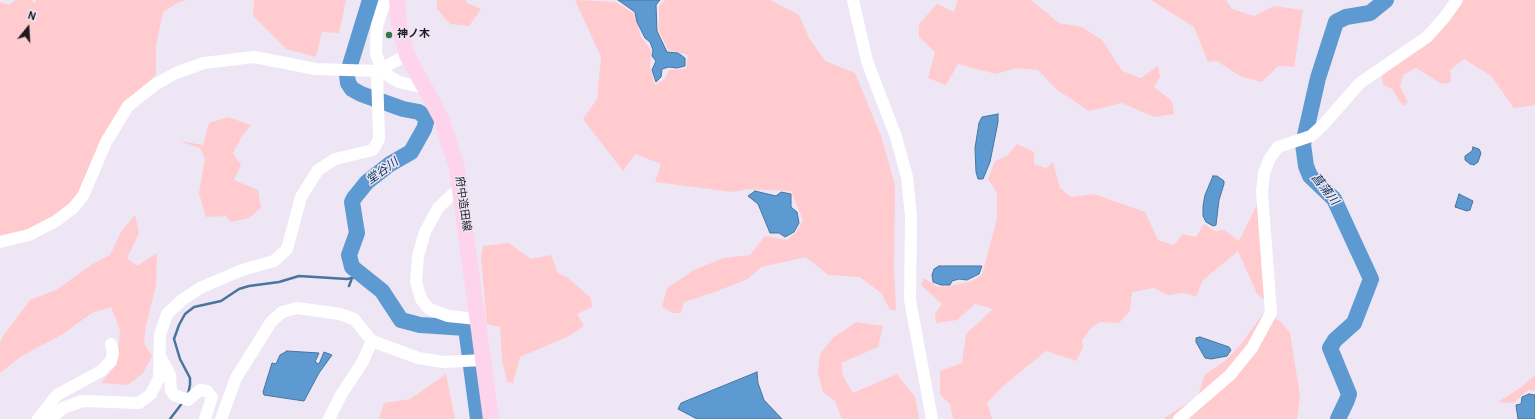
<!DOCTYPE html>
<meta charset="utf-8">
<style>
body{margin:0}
#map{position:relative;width:1535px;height:419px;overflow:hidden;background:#eee6f5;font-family:Overpass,sans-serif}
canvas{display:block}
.north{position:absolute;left:8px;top:8px;width:40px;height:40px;-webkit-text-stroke:3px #eee6f5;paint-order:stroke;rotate:18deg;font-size:11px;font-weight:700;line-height:16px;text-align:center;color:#1e1b20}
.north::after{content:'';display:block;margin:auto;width:14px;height:18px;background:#1e1b20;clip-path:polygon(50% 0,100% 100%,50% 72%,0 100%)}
</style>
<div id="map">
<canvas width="1535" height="419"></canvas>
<div class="north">N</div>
</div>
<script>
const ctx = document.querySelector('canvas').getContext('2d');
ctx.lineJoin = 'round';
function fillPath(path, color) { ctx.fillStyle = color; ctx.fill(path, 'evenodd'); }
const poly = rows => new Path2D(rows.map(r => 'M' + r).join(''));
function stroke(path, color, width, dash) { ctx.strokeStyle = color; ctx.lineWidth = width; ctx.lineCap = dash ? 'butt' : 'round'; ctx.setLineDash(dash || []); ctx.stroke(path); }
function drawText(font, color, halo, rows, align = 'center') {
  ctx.font = font + ' Overpass,"Noto Sans JP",sans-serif'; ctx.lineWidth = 3; ctx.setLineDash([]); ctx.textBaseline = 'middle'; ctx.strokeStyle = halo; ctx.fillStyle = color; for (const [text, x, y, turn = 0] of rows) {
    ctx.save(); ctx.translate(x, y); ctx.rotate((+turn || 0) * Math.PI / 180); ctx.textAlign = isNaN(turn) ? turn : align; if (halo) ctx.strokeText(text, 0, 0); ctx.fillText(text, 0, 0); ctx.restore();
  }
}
const green = poly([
 [16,0,31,0,35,3,36,0,187,0,179,2,163,12,156,45,156,75,133,95,94,173,73,202,38,228,0,239,0,2,9,5],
 [254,0,346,0,339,33,322,32,316,57,286,49,253,16],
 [437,0,465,0,467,3,481,9,469,26,450,24,437,9],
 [575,0,615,2,635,14,641,37,651,50,650,68,655,85,665,79,669,70,686,69,688,55,668,50,659,31,659,6,665,0,770,0,799,15,809,38,825,61,855,73,881,136,895,185,894,270,896,310,890,310,881,293,860,277,828,275,806,257,761,267,748,279,715,292,684,302,681,313,673,313,662,307,667,288,694,270,724,258,750,255,765,236,787,240,797,231,803,220,791,191,748,189,732,192,655,182,661,164,635,154,623,171,583,119,597,99,601,57],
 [958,0,1031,0,1059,23,1082,27,1102,40,1122,71,1141,78,1158,66,1160,77,1154,87,1172,101,1174,114,1154,117,1122,103,1089,111,1056,89,1038,70,1017,68,996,74,958,64,946,85,928,78,935,52,919,37,919,24,937,4,954,12],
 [1151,0,1226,0,1232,9,1254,16,1274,6,1303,10,1294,67,1278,66,1262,82,1240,76,1217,61,1208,62,1194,27],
 [1462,0,1535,0,1535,105,1514,108,1491,76,1464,59,1450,70,1451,82,1442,84,1416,68,1403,75,1400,87,1408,102,1403,106,1392,89,1383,85,1382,72],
 [228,117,251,125,242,136,233,153,241,165,234,180,258,190,261,208,249,218,231,222,226,216,206,217,199,193,205,159,200,148,179,141,203,145,209,123],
 [1017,144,1034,152,1034,164,1046,168,1053,162,1060,188,1071,197,1094,194,1145,212,1158,240,1174,245,1183,234,1196,237,1204,224,1215,231,1224,230,1239,241,1259,201,1266,301,1257,294,1238,251,1203,280,1196,297,1184,293,1168,295,1154,288,1132,292,1130,311,1119,323,1099,322,1090,329,1082,341,1083,347,1076,361,1046,351,1002,387,987,403,992,419,953,419,950,404,940,395,940,371,962,363,966,334,993,309,975,304,957,320,936,323,935,314,942,304,921,285,924,278,938,287,951,286,972,281,982,275,997,219,997,193,988,179,995,161,1007,156],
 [135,215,139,233,127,258,137,266,157,253,156,286,146,325,144,343,152,356,143,373,128,385,101,383,117,364,120,330,111,307,92,313,63,334,20,357,0,373,0,343,3,336,30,300,56,290,91,265,110,255,121,232],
 [509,243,531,259,551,255,558,273,567,277,591,298,592,307,577,314,584,326,567,337,520,357,513,383,507,382,502,360,500,327,487,324,481,257,483,246],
 [1263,314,1280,321,1290,333,1300,396,1297,419,1163,419,1198,396,1205,374,1224,362,1241,344],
 [856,322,883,326,878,347,841,363,843,376,853,393,897,374,915,397,919,419,842,419,835,401,823,392,818,373,820,354,833,338],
 [446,374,455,419,379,419,384,403,410,399],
 [1535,375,1535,391,1528,390,1513,403,1498,402,1520,388]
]);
const water = poly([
 [618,0,660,0,656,5,657,31,667,52,678,53,685,58,685,66,677,68,669,67,662,69,661,77,656,82,652,70,656,61,652,56,653,50,650,42,645,38,637,22,635,12,618,0],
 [998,114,998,122,990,162,983,179,978,179,976,172,975,148,979,123,982,117,998,114],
 [1473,147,1479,149,1481,153,1478,162,1474,165,1470,164,1465,160,1465,156,1472,151,1473,147],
 [1213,176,1217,176,1224,181,1224,184,1219,200,1216,225,1213,226,1206,222,1203,216,1203,206,1205,195,1213,176],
 [755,191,776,196,781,192,791,194,791,207,797,212,799,223,794,232,785,237,779,233,770,233,758,204,748,196,755,191],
 [1459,194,1473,201,1470,210,1467,211,1455,207,1459,194],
 [939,266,982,266,979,274,967,280,959,279,952,281,950,285,941,285,933,282,932,275,934,269,939,266],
 [1200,337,1229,347,1231,350,1227,356,1211,359,1205,358,1196,342,1196,338,1200,337],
 [287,351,319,353,315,362,319,364,324,352,332,355,319,373,304,401,264,395,263,392,272,363,276,364,280,355,287,351],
 [757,372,758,383,764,400,782,419,697,419,678,409,681,403,757,372],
 [1529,394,1535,395,1535,419,1518,419,1516,405,1521,404,1522,397,1529,394]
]);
const stream = poly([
 [349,286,352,278],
 [188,394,190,385,190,378,180,359,174,339,179,325,185,314,194,307,221,301,239,289,249,286,279,282,299,276,347,279,361,276],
 [170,419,183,402]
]);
const river = poly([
 [370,0,347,75,348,83,352,89,361,94,403,109,419,112,427,119,424,129,411,152,390,164,367,182,354,198,352,202,357,233,349,255,352,267,382,291,401,320,420,325,466,328,478,419],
 [1338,419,1347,400,1349,394,1330,348,1335,340,1354,323,1371,279,1334,199,1310,176,1306,166,1303,144,1318,78,1336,22,1346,17,1370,13,1386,0]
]);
const minor = poly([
 [395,0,384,4,377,26,376,54,382,69,389,76,399,82,424,88],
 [853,0,867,61,896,137,907,177,911,217,910,300,932,419],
 [459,188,438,208,425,232,418,256,416,282,421,299,429,309,448,316,477,319],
 [0,242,29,235,56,221,73,208,83,196,106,142,128,106,156,84,176,73,204,63,254,57,316,69,377,71,407,55],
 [161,358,170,375,171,391,174,395,188,400,200,390,207,391,212,397,205,419],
 [38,419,57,395,101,371,111,361,113,353,111,344],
 [51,419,63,408,82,401,139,403,151,394,159,378,160,335,167,314,182,300,200,288,242,270,274,261,287,249,301,197,318,170,335,159,373,150,379,139,377,71],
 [221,419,236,378,271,322,282,312,297,308,340,314,354,319,372,341,418,358,444,362,483,360],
 [329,419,341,395,362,363,372,341],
 [1179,419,1230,375,1252,348,1271,313,1262,192,1264,173,1270,158,1278,147,1311,136,1323,125,1360,83,1427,37,1444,18,1457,0]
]);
const major = poly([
 [397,0,399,25,407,55,441,118,457,168,491,419]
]);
const markers = [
 [389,35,4,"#307a48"]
];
const poiNames = [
 ["神ノ木",397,35]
];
const streetNames = [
 ["府中造田線",462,204,82]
];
const waterNames = [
 ["堂谷川",383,172,-36],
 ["菖蒲川",1324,190,52]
];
fillPath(green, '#ffcbce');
fillPath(water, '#5c9ad1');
stroke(water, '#49749c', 1);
stroke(stream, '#49749c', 2.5);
stroke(river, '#5c9ad1', 16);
stroke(minor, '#fff', 12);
stroke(major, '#fed3ec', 16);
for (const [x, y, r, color] of markers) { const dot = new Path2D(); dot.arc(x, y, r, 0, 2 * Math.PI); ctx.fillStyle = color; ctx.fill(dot); stroke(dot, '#eee6f5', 1.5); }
drawText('bold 11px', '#1e1b20', '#eee6f5', poiNames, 'left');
drawText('11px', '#1e1b20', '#eee6f5', streetNames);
drawText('italic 12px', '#033459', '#eee6f5', waterNames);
</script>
